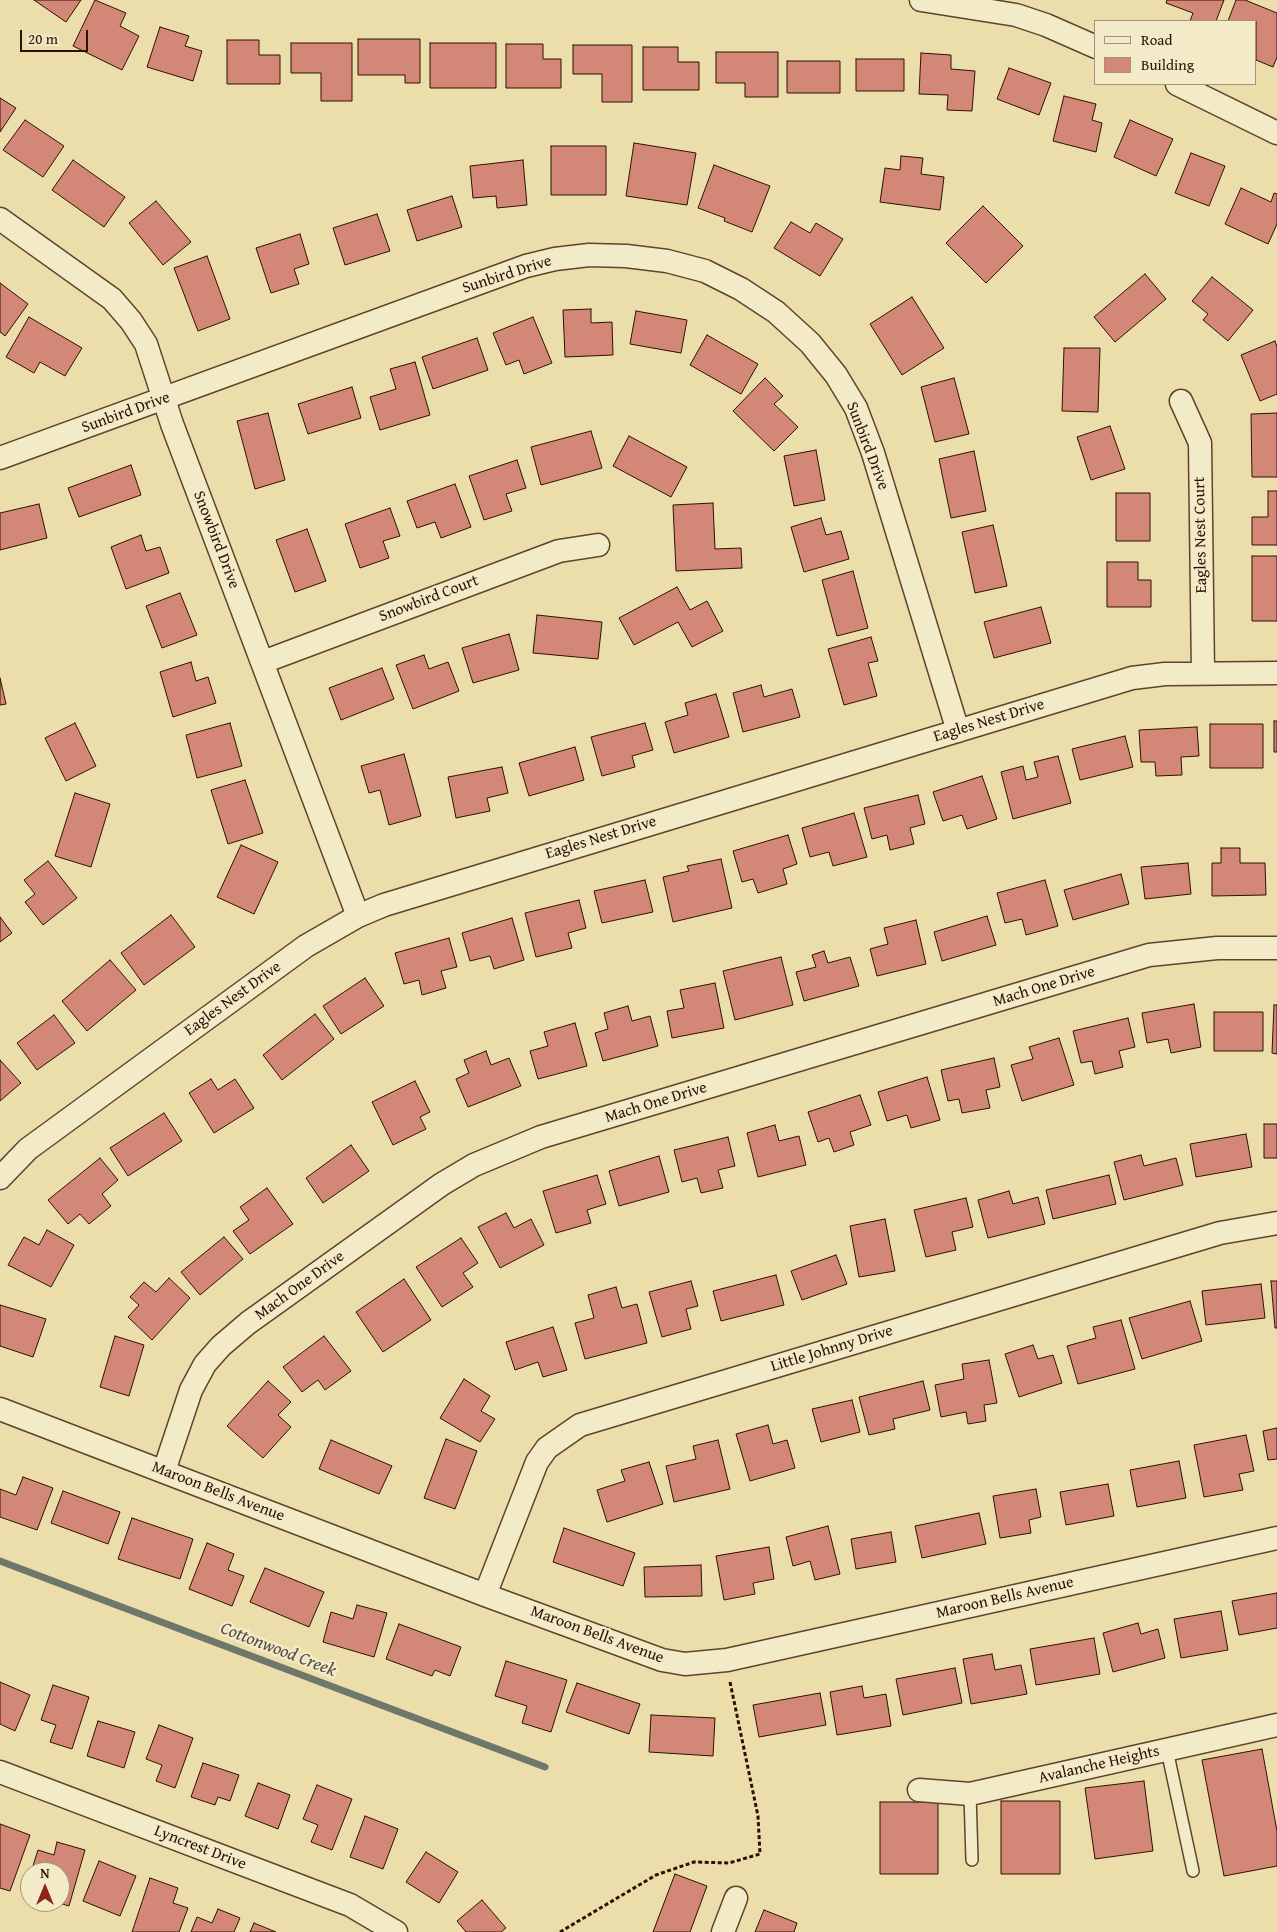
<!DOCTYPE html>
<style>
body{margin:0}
#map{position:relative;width:1277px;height:1932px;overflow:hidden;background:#ecdeab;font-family:"Gentium Book Plus",serif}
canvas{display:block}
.legend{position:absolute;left:1094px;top:20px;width:162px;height:65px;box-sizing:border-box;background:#f3eac8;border:1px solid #a49379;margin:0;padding:6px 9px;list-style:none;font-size:15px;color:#2d1103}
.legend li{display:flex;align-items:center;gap:10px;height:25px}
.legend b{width:25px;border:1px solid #a49379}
.north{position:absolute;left:20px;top:1862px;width:50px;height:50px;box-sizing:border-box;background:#f3eac8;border:1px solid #a49379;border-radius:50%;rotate:0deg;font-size:14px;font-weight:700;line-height:20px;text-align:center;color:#2d1103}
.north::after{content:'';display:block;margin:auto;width:18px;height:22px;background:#8f2418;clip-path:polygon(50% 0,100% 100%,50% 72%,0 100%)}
.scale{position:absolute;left:20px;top:30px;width:68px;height:22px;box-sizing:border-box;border:2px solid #2d1103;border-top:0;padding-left:6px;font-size:15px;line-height:18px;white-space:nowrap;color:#2d1103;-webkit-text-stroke:4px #f3eac8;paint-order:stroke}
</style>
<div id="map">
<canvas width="1277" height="1932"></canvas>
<ul class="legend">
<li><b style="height:6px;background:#f3eac8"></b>Road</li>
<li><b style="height:14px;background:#d38777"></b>Building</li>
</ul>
<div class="north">N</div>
<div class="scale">20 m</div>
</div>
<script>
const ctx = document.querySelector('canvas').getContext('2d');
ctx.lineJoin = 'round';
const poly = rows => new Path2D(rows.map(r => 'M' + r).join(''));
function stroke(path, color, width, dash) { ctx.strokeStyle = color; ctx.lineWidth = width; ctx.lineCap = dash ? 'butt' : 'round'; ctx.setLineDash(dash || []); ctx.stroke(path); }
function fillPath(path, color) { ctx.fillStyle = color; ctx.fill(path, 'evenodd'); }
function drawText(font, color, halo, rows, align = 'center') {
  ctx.font = font + ' "Gentium Book Plus",serif'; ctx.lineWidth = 5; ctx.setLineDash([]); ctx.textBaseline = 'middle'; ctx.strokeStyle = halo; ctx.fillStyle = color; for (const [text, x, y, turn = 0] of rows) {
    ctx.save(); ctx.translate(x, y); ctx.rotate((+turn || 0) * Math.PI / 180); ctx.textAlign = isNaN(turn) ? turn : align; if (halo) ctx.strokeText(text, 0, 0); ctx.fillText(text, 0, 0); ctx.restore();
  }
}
const stream = poly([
 [0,1561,545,1767]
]);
const building = poly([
 [34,0,81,0,66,22,34,0],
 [95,0,126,13,120,26,139,36,122,70,73,46,95,0],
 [1167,0,1224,0,1216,21,1190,21,1193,13,1166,3,1167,0],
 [1236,0,1245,0,1277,13,1277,57,1273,67,1256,60,1256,21,1228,21,1236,0],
 [160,27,189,36,185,46,202,51,193,81,147,67,160,27],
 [358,39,420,39,420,83,405,83,405,75,358,75,358,39],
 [227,40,259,40,259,55,280,55,280,84,227,84,227,40],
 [291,43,352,43,352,101,321,101,321,73,291,73,291,43],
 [430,43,496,43,496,88,430,88,430,43],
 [506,44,543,44,543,59,561,59,561,88,506,88,506,44],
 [573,45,632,45,632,102,602,102,602,74,573,74,573,45],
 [643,47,678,47,678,62,699,62,699,90,643,90,643,47],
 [716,52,778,52,778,97,745,97,745,83,716,83,716,52],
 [921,53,951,55,951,69,975,71,972,111,947,110,948,95,919,94,921,53],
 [856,59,904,59,904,91,856,91,856,59],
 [787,61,840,61,840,93,787,93,787,61],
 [1009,68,1051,83,1039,115,997,99,1009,68],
 [1064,96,1096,104,1092,120,1102,123,1096,152,1053,141,1064,96],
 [0,98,16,108,0,132,0,98],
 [25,120,64,146,43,177,3,150,25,120],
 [1130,120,1173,139,1156,176,1114,157,1130,120],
 [634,143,696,153,687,205,626,196,634,143],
 [551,146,606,146,606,195,551,195,551,146],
 [1191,153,1225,166,1209,206,1175,193,1191,153],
 [901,156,923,158,921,174,944,177,940,210,880,202,885,168,900,170,901,156],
 [73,160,125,197,104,227,52,190,73,160],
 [523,160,527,205,497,208,496,196,473,198,470,166,523,160],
 [714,165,770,186,752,232,724,221,725,218,698,208,714,165],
 [1241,188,1271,202,1274,193,1277,194,1277,224,1268,244,1225,224,1241,188],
 [452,196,462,227,417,241,407,210,452,196],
 [156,201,191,242,163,265,129,223,156,201],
 [983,206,1023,246,986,283,946,243,983,206],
 [377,214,390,251,345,265,333,228,377,214],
 [791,222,810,233,816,223,843,239,820,276,774,248,791,222],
 [300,234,309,264,294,269,299,284,271,293,256,248,300,234],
 [207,256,230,319,198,331,174,268,207,256],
 [1145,274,1166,299,1115,342,1094,317,1145,274],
 [1212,277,1253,310,1228,341,1203,320,1208,314,1192,301,1212,277],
 [0,283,28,304,5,336,0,332,0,283],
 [912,297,944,348,902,375,870,324,912,297],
 [591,309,591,323,612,322,613,355,565,357,563,310,591,309],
 [636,311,687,320,681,353,630,344,636,311],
 [29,317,82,348,65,376,40,362,34,373,6,357,29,317],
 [533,317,552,363,524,374,519,360,506,365,493,333,533,317],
 [707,335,758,364,741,394,690,365,707,335],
 [477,338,488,370,433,389,422,357,477,338],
 [1275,341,1277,347,1277,394,1260,401,1241,355,1275,341],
 [1064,348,1100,348,1098,412,1062,411,1064,348],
 [415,362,430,415,380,430,370,397,396,389,390,369,415,362],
 [765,378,783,396,774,404,798,427,774,451,733,411,765,378],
 [954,378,969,434,935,442,921,387,954,378],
 [352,387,361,418,308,434,298,404,352,387],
 [268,413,285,480,255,489,237,421,268,413],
 [1277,413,1277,477,1252,477,1251,414,1277,413],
 [1110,426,1125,469,1091,480,1077,437,1110,426],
 [591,431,602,468,541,485,531,447,591,431],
 [629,436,687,467,671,497,613,466,629,436],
 [816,450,825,500,794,506,784,456,816,450],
 [974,451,986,511,951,518,939,459,974,451],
 [517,460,526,488,506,494,512,511,484,520,469,476,517,460],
 [131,465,141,495,79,517,68,488,131,465],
 [455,484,471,527,441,538,435,522,417,528,407,501,455,484],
 [1268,491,1277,491,1277,545,1252,545,1252,517,1268,517,1268,491],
 [1116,493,1150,493,1150,541,1116,541,1116,493],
 [713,503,715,549,741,548,742,568,676,571,673,505,713,503],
 [39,504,47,538,0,550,0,513,39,504],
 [390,508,400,536,383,541,389,558,360,568,345,524,390,508],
 [821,518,826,535,841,531,849,559,804,572,791,527,821,518],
 [993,525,1007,586,975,593,962,532,993,525],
 [307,529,326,581,295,592,276,540,307,529],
 [141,535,146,551,160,547,169,573,126,589,111,547,141,535],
 [1252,556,1277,556,1277,621,1252,621,1252,556],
 [1107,562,1138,562,1138,580,1151,580,1151,607,1107,607,1107,562],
 [853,571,868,628,837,636,822,580,853,571],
 [677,587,690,610,707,601,723,631,692,647,678,622,634,645,619,618,677,587],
 [180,593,197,635,162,648,146,606,180,593],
 [1041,607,1051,643,994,658,984,622,1041,607],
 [537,615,602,622,598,659,533,653,537,615],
 [509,634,519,670,473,683,462,648,509,634],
 [871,637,878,661,868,663,877,696,844,705,828,649,871,637],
 [424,655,429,669,448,662,459,691,413,709,396,665,424,655],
 [191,662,196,681,208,677,216,703,173,717,160,672,191,662],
 [382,668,394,699,341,720,329,688,382,668],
 [0,678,6,704,0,705,0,678],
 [761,685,764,697,792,689,800,717,743,732,733,693,761,685],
 [716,694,729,737,674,753,665,722,688,715,685,703,716,694],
 [1274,721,1277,721,1277,752,1274,752,1274,721],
 [75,723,96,766,66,781,45,738,75,723],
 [230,723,242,766,197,778,186,735,230,723],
 [645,723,653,750,632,756,635,767,602,776,591,737,645,723],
 [1210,724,1263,724,1263,768,1210,768,1210,724],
 [1197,727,1199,756,1181,757,1182,775,1156,776,1155,762,1141,762,1139,730,1197,727],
 [1125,736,1133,767,1080,780,1072,749,1125,736],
 [575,747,584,780,529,796,519,763,575,747],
 [404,754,421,816,389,825,380,790,369,793,361,766,404,754],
 [1058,756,1071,803,1013,819,1001,772,1023,766,1026,780,1038,777,1034,762,1058,756],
 [502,767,508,793,487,798,490,811,456,818,448,777,502,767],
 [982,776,997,819,967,829,962,815,943,821,933,792,982,776],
 [245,780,263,833,228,844,211,790,245,780],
 [75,793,110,804,91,867,55,856,75,793],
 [918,795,925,824,910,828,914,844,890,850,887,835,872,839,864,808,918,795],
 [854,813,867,857,833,866,829,852,810,857,802,828,854,813],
 [788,835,797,864,783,869,787,884,758,893,753,879,742,882,733,851,788,835],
 [241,845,278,862,254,914,217,897,241,845],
 [1221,848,1240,848,1240,863,1265,863,1266,895,1212,896,1212,863,1221,863,1221,848],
 [721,859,732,908,673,922,663,877,689,871,687,866,721,859],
 [48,861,77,898,43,925,25,902,35,894,24,880,48,861],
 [1188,863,1191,894,1145,899,1141,867,1188,863],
 [1121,874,1129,904,1073,920,1064,890,1121,874],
 [645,880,653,912,602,923,594,891,645,880],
 [1045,880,1058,926,1026,935,1022,919,1005,923,997,893,1045,880],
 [579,900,586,928,568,933,572,948,536,957,525,913,579,900],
 [171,915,195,947,144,985,121,953,171,915],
 [987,916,996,945,942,961,934,932,987,916],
 [0,917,12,933,0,942,0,917],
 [512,918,524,960,494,969,490,956,470,961,462,933,512,918],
 [916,920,926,964,877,976,870,949,888,944,884,928,916,920],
 [449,938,457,967,441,971,446,988,422,995,419,980,404,984,395,953,449,938],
 [824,951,828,963,850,957,859,986,804,1001,796,972,816,967,812,955,824,951],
 [781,957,793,1005,735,1020,723,971,781,957],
 [110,960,136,990,87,1031,62,1001,110,960],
 [365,978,384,1006,341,1034,323,1006,365,978],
 [715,983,724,1028,672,1038,667,1011,684,1008,680,990,715,983],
 [1194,1004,1201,1047,1171,1053,1168,1039,1147,1043,1142,1013,1194,1004],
 [1274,1005,1277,1005,1277,1054,1272,1053,1274,1005],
 [628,1006,632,1021,650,1016,658,1046,603,1061,595,1033,608,1029,604,1013,628,1006],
 [1214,1012,1263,1012,1263,1051,1214,1051,1214,1012],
 [315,1014,334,1039,282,1080,263,1055,315,1014],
 [54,1015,75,1043,37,1070,17,1043,54,1015],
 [1128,1018,1135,1047,1119,1051,1123,1067,1095,1074,1092,1061,1081,1063,1073,1031,1128,1018],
 [575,1023,587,1066,538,1079,530,1051,548,1046,544,1032,575,1023],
 [1059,1038,1074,1085,1022,1101,1011,1065,1033,1059,1029,1047,1059,1038],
 [486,1051,491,1065,509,1058,521,1086,468,1107,456,1079,469,1073,464,1060,486,1051],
 [994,1058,1000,1087,986,1090,990,1108,962,1113,959,1099,948,1101,941,1070,994,1058],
 [0,1060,21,1083,0,1101,0,1060],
 [927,1077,940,1120,911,1128,907,1115,887,1121,878,1092,927,1077],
 [211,1079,218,1090,235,1079,254,1108,214,1133,189,1093,211,1079],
 [415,1081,430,1112,420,1117,426,1129,393,1145,372,1102,415,1081],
 [860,1095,871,1125,850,1132,854,1145,834,1152,829,1138,818,1142,808,1112,860,1095],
 [164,1113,182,1141,128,1176,110,1148,164,1113],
 [1264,1124,1277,1124,1277,1158,1264,1158,1264,1124],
 [775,1125,779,1141,799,1136,806,1165,758,1177,747,1133,775,1125],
 [1246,1134,1252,1167,1196,1177,1190,1144,1246,1134],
 [728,1137,735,1166,718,1170,723,1188,701,1193,697,1178,682,1182,674,1150,728,1137],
 [351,1145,369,1171,323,1203,306,1178,351,1145],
 [1141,1155,1144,1166,1176,1158,1183,1185,1124,1200,1114,1162,1141,1155],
 [659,1156,669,1192,619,1206,609,1171,659,1156],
 [100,1158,118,1180,102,1194,111,1206,89,1224,80,1214,68,1224,48,1200,100,1158],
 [597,1175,606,1204,587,1210,591,1223,556,1233,543,1191,597,1175],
 [1109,1175,1116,1204,1053,1219,1046,1190,1109,1175],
 [267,1188,293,1224,250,1254,233,1231,249,1220,240,1207,267,1188],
 [1009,1191,1013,1204,1038,1197,1045,1224,988,1238,978,1200,1009,1191],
 [966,1198,973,1227,952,1232,956,1250,926,1257,914,1210,966,1198],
 [506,1213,514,1228,531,1219,544,1245,500,1268,478,1227,506,1213],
 [885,1219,895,1271,859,1277,850,1226,885,1219],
 [47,1230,74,1245,51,1287,8,1265,24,1237,39,1245,47,1230],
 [224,1237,243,1259,200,1295,181,1272,224,1237],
 [461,1238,478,1263,463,1273,473,1287,442,1307,416,1267,461,1238],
 [836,1255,847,1284,802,1300,791,1271,836,1255],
 [776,1275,784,1305,721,1321,713,1291,776,1275],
 [169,1278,190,1298,152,1340,128,1317,139,1305,130,1297,144,1282,156,1292,169,1278],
 [404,1279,431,1320,383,1352,356,1312,404,1279],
 [691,1281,698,1306,686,1309,691,1329,662,1337,649,1292,691,1281],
 [1271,1281,1277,1281,1277,1328,1275,1328,1271,1281],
 [1261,1284,1265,1318,1206,1325,1202,1291,1261,1284],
 [616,1287,622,1308,637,1304,647,1343,585,1359,575,1323,594,1318,588,1295,616,1287],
 [1190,1301,1202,1341,1142,1359,1129,1318,1190,1301],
 [0,1305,46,1319,33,1357,0,1346,0,1305],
 [1121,1320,1135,1369,1078,1384,1067,1346,1096,1338,1093,1327,1121,1320],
 [553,1327,567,1370,543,1377,538,1362,515,1370,506,1342,553,1327],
 [115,1336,144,1345,129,1396,100,1387,115,1336],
 [324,1336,351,1371,325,1390,318,1380,302,1392,283,1367,324,1336],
 [1033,1345,1038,1359,1053,1355,1062,1383,1019,1397,1005,1354,1033,1345],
 [989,1360,997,1403,984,1405,986,1421,968,1424,966,1412,941,1417,935,1385,964,1379,962,1364,989,1360],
 [464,1379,490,1396,481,1411,495,1419,480,1442,440,1418,464,1379],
 [268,1381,291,1402,278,1415,291,1427,263,1458,227,1426,268,1381],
 [923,1381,930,1410,893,1419,895,1429,869,1435,859,1397,923,1381],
 [852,1400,860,1432,821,1442,812,1409,852,1400],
 [768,1425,773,1444,787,1440,795,1468,750,1481,736,1434,768,1425],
 [1277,1428,1277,1459,1268,1460,1263,1431,1277,1428],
 [1246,1435,1254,1471,1239,1474,1243,1490,1204,1497,1194,1445,1246,1435],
 [446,1439,477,1451,455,1509,424,1498,446,1439],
 [331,1440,392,1466,379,1494,319,1469,331,1440],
 [718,1440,730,1489,674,1502,666,1466,696,1459,693,1446,718,1440],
 [1179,1461,1186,1498,1137,1507,1130,1470,1179,1461],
 [649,1462,663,1504,607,1522,597,1490,625,1481,621,1470,649,1462],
 [23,1477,53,1488,37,1530,0,1517,0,1489,16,1495,23,1477],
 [1108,1484,1114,1516,1066,1525,1060,1492,1108,1484],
 [1036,1489,1041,1517,1029,1520,1031,1533,1000,1538,993,1496,1036,1489],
 [63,1491,120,1512,108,1544,51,1523,63,1491],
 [979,1513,986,1544,922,1558,915,1526,979,1513],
 [132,1518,193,1539,180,1579,118,1559,132,1518],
 [828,1526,840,1574,815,1580,810,1561,793,1566,786,1537,828,1526],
 [564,1528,635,1553,623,1586,553,1562,564,1528],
 [891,1532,896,1562,856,1569,851,1539,891,1532],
 [207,1543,234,1554,228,1570,244,1576,232,1606,189,1589,207,1543],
 [769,1547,774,1579,753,1583,755,1594,724,1600,716,1556,769,1547],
 [701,1565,702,1596,645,1597,644,1567,701,1565],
 [265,1568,324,1592,309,1627,250,1602,265,1568],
 [1277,1593,1277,1628,1239,1635,1232,1601,1277,1593],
 [357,1605,387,1613,374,1657,323,1642,331,1612,353,1619,357,1605],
 [1221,1611,1228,1650,1181,1658,1174,1619,1221,1611],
 [1138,1623,1141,1634,1158,1629,1165,1658,1113,1672,1103,1633,1138,1623],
 [399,1624,461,1647,450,1676,435,1670,432,1676,386,1659,399,1624],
 [1094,1638,1100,1674,1036,1685,1030,1649,1094,1638],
 [992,1654,995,1670,1021,1665,1027,1694,971,1704,963,1659,992,1654],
 [506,1661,567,1680,551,1732,522,1723,527,1706,495,1696,506,1661],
 [955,1668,962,1703,903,1715,896,1679,955,1668],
 [0,1682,30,1695,15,1731,0,1724,0,1682],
 [577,1683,640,1704,629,1734,566,1712,577,1683],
 [53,1685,89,1697,72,1749,50,1742,56,1725,41,1720,53,1685],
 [862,1686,864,1698,886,1694,891,1726,837,1735,830,1692,862,1686],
 [820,1693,826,1725,759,1737,753,1705,820,1693],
 [651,1715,715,1718,713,1756,649,1752,651,1715],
 [98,1721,135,1732,124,1768,87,1756,98,1721],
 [159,1725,193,1738,175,1788,156,1781,162,1765,146,1759,159,1725],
 [1262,1749,1277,1831,1277,1866,1224,1876,1202,1760,1262,1749],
 [203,1763,239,1775,230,1801,218,1797,215,1805,191,1797,203,1763],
 [1144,1781,1153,1851,1095,1859,1085,1788,1144,1781],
 [258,1783,290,1795,278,1829,245,1816,258,1783],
 [317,1785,352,1799,332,1850,311,1842,318,1825,303,1819,317,1785],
 [1001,1801,1060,1801,1060,1874,1001,1874,1001,1801],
 [880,1802,938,1802,938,1874,880,1874,880,1802],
 [365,1816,398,1829,383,1869,350,1857,365,1816],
 [0,1824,30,1835,10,1891,0,1888,0,1824],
 [57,1842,85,1850,69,1906,56,1902,60,1902,60,1872,31,1872,38,1850,54,1855,57,1842],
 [426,1852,458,1872,439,1903,406,1882,426,1852],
 [99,1861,136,1876,120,1916,83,1901,99,1861],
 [675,1874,707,1886,690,1932,653,1932,675,1874],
 [150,1878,178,1888,173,1903,188,1908,179,1932,132,1932,150,1878],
 [482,1900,506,1928,501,1932,466,1932,457,1921,482,1900],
 [218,1909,240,1918,234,1932,191,1932,197,1917,212,1923,218,1909],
 [764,1910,797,1923,794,1932,755,1932,764,1910],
 [254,1923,276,1932,250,1932,254,1923]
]);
const path = poly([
 [560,1932,656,1875,694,1862,729,1863,760,1854,758,1816,730,1682]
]);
const service = poly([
 [1167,1750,1193,1871],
 [970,1794,972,1860]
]);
const minor = poly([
 [921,0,1016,15,1046,25,1096,47],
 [1177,84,1277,133],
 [0,219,112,299,131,321,146,344,172,424,358,916],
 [1181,401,1200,443,1203,673],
 [0,458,526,266,555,259,589,255,626,256,667,261,705,271,741,289,776,312,810,343,836,375,856,408,873,453,958,731],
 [263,662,559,551,598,545],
 [0,1178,28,1149,306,946,358,916,384,905,1132,678,1165,674,1277,673],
 [0,1409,485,1595,662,1660,685,1664,727,1660,1277,1538],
 [164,1471,191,1390,205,1364,221,1346,248,1323,442,1184,474,1165,541,1137,1149,955,1217,948,1277,948],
 [485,1595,537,1462,547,1448,580,1425,1220,1233,1277,1223],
 [0,1772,350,1905,396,1932],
 [919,1790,970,1794,1277,1725],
 [723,1932,736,1898]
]);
const streetNames = [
 ["Sunbird Drive",507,275,-18],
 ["Sunbird Drive",126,413,-20],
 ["Sunbird Drive",867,446,69],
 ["Eagles Nest Court",1201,535,-91],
 ["Snowbird Drive",216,540,69],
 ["Snowbird Court",429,599,-21],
 ["Eagles Nest Drive",989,721,-17],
 ["Eagles Nest Drive",601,838,-17],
 ["Mach One Drive",1044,987,-17],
 ["Eagles Nest Drive",233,999,-36],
 ["Mach One Drive",656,1103,-17],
 ["Mach One Drive",300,1286,-36],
 ["Little Johnny Drive",832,1349,-17],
 ["Maroon Bells Avenue",218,1492,21],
 ["Maroon Bells Avenue",1005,1598,-13],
 ["Maroon Bells Avenue",597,1635,20],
 ["Avalanche Heights",1099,1765,-13],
 ["Lyncrest Drive",200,1848,21]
];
const waterNames = [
 ["Cottonwood Creek",278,1650,21]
];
stroke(stream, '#6e776b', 7);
fillPath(building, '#d38777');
stroke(building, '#2d1103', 1);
stroke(service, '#5d442d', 14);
stroke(minor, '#5d442d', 25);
stroke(path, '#2d1103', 3, [4, 2.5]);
stroke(service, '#f3eac8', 11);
stroke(minor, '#f3eac8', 22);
drawText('16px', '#2d1103', '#f3eac8', streetNames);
drawText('italic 18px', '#534c40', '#f3eac8', waterNames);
</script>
